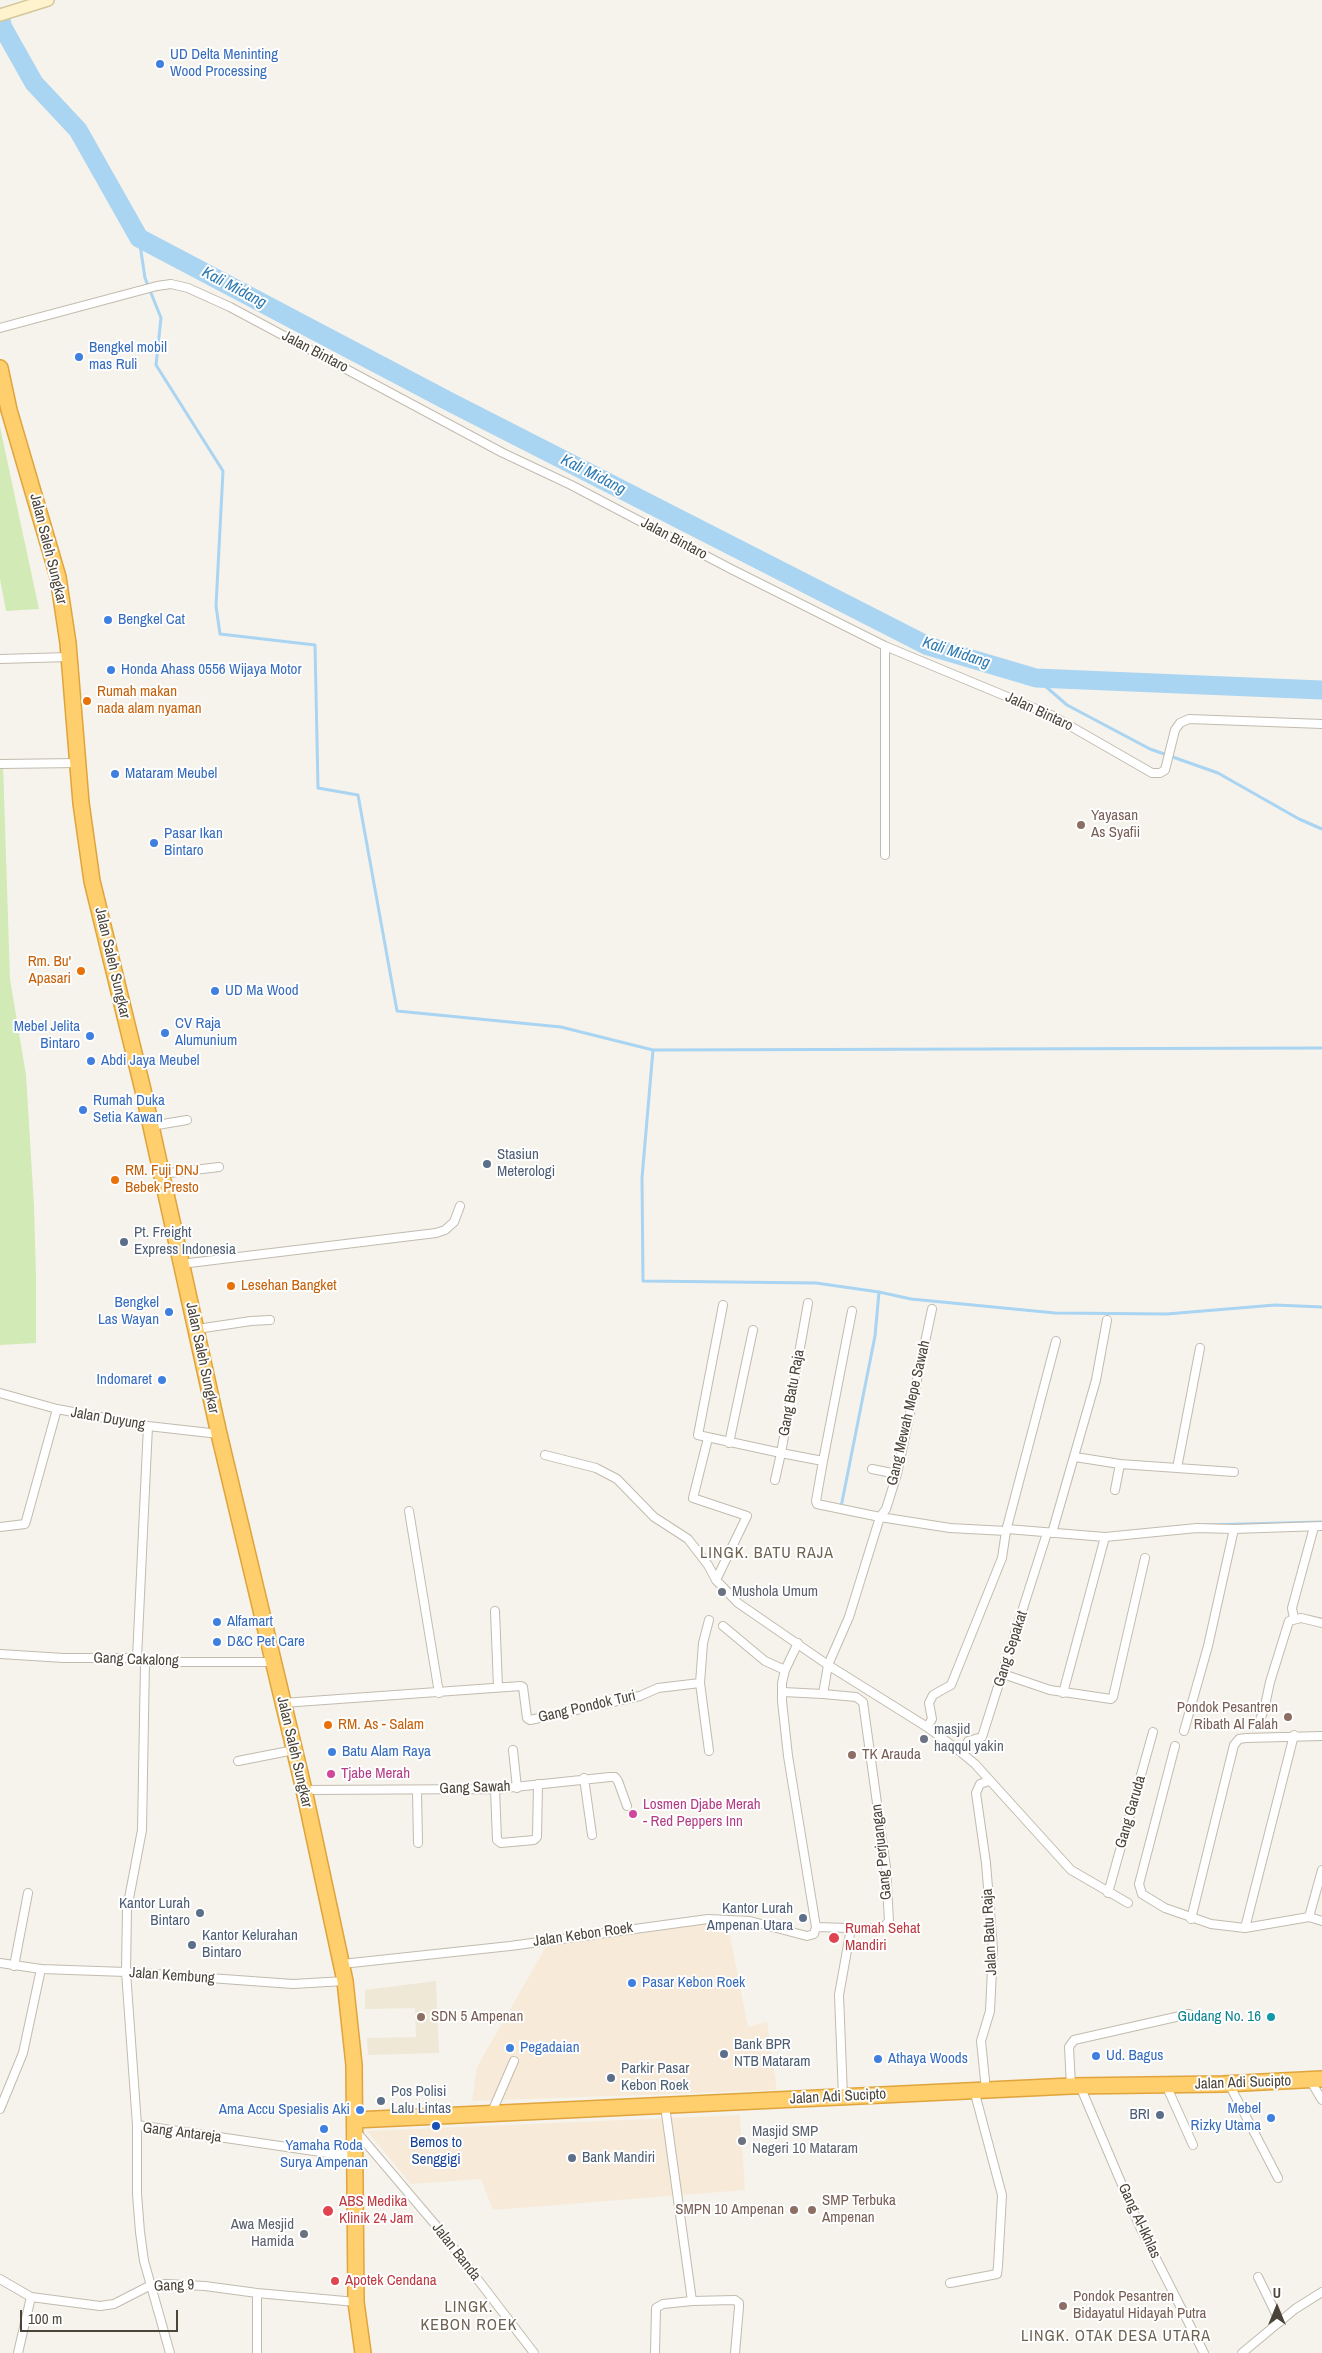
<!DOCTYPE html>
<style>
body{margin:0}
#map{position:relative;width:1322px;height:2353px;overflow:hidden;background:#f6f3ec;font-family:"Archivo Narrow",sans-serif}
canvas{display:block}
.north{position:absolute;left:1252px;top:2283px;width:50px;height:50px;-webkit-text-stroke:4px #fff;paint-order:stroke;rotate:0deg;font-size:14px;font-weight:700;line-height:20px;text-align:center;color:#4b4439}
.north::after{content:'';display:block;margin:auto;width:18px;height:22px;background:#4b4439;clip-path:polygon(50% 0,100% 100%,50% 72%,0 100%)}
.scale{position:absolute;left:20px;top:2310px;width:158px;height:22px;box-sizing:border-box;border:2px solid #4b4439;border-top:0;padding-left:6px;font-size:15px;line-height:18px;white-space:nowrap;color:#4b4439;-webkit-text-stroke:4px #fff;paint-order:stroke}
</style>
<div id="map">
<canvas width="1322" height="2353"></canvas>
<div class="north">U</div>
<div class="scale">100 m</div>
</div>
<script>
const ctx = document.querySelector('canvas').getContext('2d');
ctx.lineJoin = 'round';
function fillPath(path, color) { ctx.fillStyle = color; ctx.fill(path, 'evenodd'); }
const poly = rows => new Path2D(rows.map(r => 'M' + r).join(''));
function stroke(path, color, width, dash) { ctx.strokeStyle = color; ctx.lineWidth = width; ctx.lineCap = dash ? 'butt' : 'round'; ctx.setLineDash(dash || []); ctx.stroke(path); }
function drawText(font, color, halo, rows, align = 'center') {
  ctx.font = font + ' "Archivo Narrow",sans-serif'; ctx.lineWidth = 4; ctx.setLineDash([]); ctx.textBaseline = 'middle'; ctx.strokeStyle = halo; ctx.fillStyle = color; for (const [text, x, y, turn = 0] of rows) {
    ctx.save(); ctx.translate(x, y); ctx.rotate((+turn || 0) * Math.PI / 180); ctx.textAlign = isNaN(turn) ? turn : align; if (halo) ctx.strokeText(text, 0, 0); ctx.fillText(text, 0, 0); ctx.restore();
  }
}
const commercial = poly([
 [727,1921,748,2027,767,2022,777,2090,472,2101,477,2067,547,1945],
 [740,2115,745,2190,493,2210,481,2179,411,2184,367,2131]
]);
const education = poly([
 [436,1981,439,2053,368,2055,367,2038,416,2037,415,2008,365,2009,365,1990]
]);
const green = poly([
 [0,427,39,609,6,611,0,579],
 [0,764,3,764,10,979,26,1075,34,1206,36,1277,36,1343,0,1345]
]);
const stream = poly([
 [139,238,145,278,161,318,156,365,223,471,216,606,220,634,315,645,318,788,358,795,397,1011,561,1027,653,1050,1322,1048],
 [1036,678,1067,705,1150,749,1218,773,1299,819,1322,829],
 [653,1050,642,1178,643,1281,816,1283,879,1292,875,1336,841,1507],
 [879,1292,911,1299,1055,1313,1167,1314,1275,1305,1322,1307],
 [1205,1525,1322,1522]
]);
const river = poly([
 [0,17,3,28,34,83,78,130,139,238,450,402,928,646,1036,678,1322,690]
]);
const street = poly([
 [0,328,157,286,171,284,188,288,230,307,503,453,571,485,731,569,885,646,1051,715,1152,773,1160,773,1165,770,1175,730,1180,723,1189,719,1322,724],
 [885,646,885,855],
 [0,659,69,657],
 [0,764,78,763],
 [151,1126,187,1120],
 [161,1174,219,1167],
 [181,1264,436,1233,445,1230,454,1222,460,1206],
 [808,1303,781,1453,823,1461,816,1501,817,1504,880,1517,950,1528,1006,1531],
 [723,1305,698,1435,781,1453,775,1480],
 [197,1329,251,1321,270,1320],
 [0,1393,57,1409,148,1426,219,1434],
 [708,1438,693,1498,747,1516,716,1580],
 [729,1443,753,1330],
 [545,1455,596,1468,617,1479,654,1517,688,1539,708,1565,716,1580,738,1603,828,1665,927,1727,957,1749,975,1764,1071,1870,1128,1903],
 [1075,1457,1120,1464,1234,1472],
 [823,1461,852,1311],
 [1177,1468,1200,1348],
 [872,1469,897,1474],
 [1115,1490,1120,1464],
 [409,1511,439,1693],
 [0,1527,25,1524,26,1521,57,1409],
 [1007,1529,1105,1537,1197,1528,1234,1529],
 [1052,1533,1096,1380,1107,1320],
 [495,1611,498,1687],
 [1294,1619,1292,1608,1314,1527],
 [723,1626,765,1661,785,1670,782,1683,782,1701,788,1756,816,1927,882,1929,889,1921,886,1868,863,1702,856,1697,823,1694,783,1692],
 [0,1654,64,1658,141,1658,145,1662,272,1662],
 [137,1658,148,1426],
 [145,1662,142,1830,127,1909,126,1972,137,2125,137,2194,140,2232,144,2261,170,2353],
 [785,1670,798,1643],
 [1003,1674,1050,1690,1111,1699,1113,1697,1145,1558],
 [700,1683,703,1643,709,1620],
 [1063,1693,1105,1537],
 [823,1694,828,1665,849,1617,880,1517,886,1509,897,1474,932,1309],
 [283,1703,521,1686,523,1687,527,1718,530,1720,640,1696,658,1688,700,1683,709,1751],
 [1258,1724,1264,1710,1270,1682,1289,1621,1301,1618,1322,1623],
 [927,1727,932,1719,929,1703,933,1695,951,1685,1002,1558,1006,1531,1056,1341],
 [1184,1731,1208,1646,1234,1529,1322,1526],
 [1175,1746,1139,1884,1142,1894,1165,1908,1211,1924,1245,1928,1309,1917,1322,1921],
 [513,1750,517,1788],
 [963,1754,968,1741,982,1737,1047,1533],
 [238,1761,294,1750],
 [584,1778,592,1835],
 [495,1789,497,1840,501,1843,534,1840,537,1837,538,1784],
 [304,1790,495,1789,610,1777,615,1777,618,1781,627,1806],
 [417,1790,418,1843],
 [1108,1893,1153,1732],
 [1309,1917,1322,1870],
 [1191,1919,1234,1745,1239,1739,1246,1738,1322,1736],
 [1245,1928,1294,1735],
 [0,1963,41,1969,126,1972,293,1984,345,1981],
 [342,1964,510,1946,708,1919,750,1921,807,1936,814,1934,816,1927],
 [14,1966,28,1893],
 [1310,2080,1322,2100],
 [1229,2084,1278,2178],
 [1166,2085,1193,2145],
 [1071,2086,1069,2047,1074,2040,1189,2014],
 [1080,2086,1140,2227,1204,2353],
 [986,2090,981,2041,990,2011,993,1949,986,1863,976,1793,980,1784,989,1781],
 [843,2097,839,1995,851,1928],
 [665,2106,692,2301],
 [0,2109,23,2053,41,1969],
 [491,2114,514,2061],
 [137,2125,355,2157],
 [355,2130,439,2229,534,2353],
 [1258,2277,1280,2322],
 [0,2279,31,2297,100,2306,114,2304,151,2285,166,2284,205,2286,257,2293,356,2302],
 [950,2283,997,2274,998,2266,1002,2195,974,2090],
 [257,2293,257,2353],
 [18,2353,31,2297],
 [655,2353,656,2308,663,2304,692,2301,735,2300,739,2303,739,2307,735,2353],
 [1242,2353,1295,2309,1322,2292]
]);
const secondary = poly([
 [0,15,48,0]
]);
const highway = poly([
 [0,368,9,410,58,577,68,643,81,803,92,881,143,1090,219,1434,304,1790,345,1981,354,2065,356,2302,363,2353],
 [355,2120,1071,2086,1223,2084,1322,2079]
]);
const markers = [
 [160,64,5,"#3f7fe0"],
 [79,357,5,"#3f7fe0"],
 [108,620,5,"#3f7fe0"],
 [111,670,5,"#3f7fe0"],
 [87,701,5,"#e8710a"],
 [115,774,5,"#3f7fe0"],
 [1081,825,5,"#8d6e63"],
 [154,843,5,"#3f7fe0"],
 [81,971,5,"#e8710a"],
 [215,991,5,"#3f7fe0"],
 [165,1033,5,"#3f7fe0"],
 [90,1036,5,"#3f7fe0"],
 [91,1061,5,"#3f7fe0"],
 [83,1110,5,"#3f7fe0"],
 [487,1164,5,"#5c6f8a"],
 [115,1180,5,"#e8710a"],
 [124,1242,5,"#5c6f8a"],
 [231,1286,5,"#e8710a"],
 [169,1312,5,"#3f7fe0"],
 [162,1380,5,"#3f7fe0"],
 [722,1592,5,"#6b7280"],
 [217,1622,5,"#3f7fe0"],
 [217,1642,5,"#3f7fe0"],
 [1288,1717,5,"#8d6e63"],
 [328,1725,5,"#e8710a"],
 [924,1739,5,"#6b7280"],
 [332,1752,5,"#3f7fe0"],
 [852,1755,5,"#8d6e63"],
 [331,1774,5,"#d1479c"],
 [633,1814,5,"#d1479c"],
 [200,1913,5,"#5c6f8a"],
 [803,1918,5,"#5c6f8a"],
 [834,1938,6,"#e0444e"],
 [192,1945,5,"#5c6f8a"],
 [632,1983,5,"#3f7fe0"],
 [421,2017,5,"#8d6e63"],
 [1271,2017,5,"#0f9aa8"],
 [510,2048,5,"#3f7fe0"],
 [724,2054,5,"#5c6f8a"],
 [1096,2056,5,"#3f7fe0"],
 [878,2059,5,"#3f7fe0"],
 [611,2078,5,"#5c6f8a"],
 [381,2101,5,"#5c6f8a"],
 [360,2110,5,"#3f7fe0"],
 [1160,2115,5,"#5c6f8a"],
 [1271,2118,5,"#3f7fe0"],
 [436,2126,5,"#1a4fb4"],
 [324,2129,5,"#3f7fe0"],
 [742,2141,5,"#6b7280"],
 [572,2158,5,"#5c6f8a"],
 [794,2210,5,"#8d6e63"],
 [812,2210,5,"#8d6e63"],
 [328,2211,6,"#e0444e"],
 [304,2234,5,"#6b7280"],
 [335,2281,5,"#e0444e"],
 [1063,2306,5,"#8d6e63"]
];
const shopNames = [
 ["UD Delta Meninting",170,55],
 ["Wood Processing",170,72],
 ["Bengkel mobil",89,348],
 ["mas Ruli",89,365],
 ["Bengkel Cat",118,620],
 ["Honda Ahass 0556 Wijaya Motor",121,670],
 ["Mataram Meubel",125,774],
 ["Pasar Ikan",164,834],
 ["Bintaro",164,851],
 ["UD Ma Wood",225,991],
 ["CV Raja",175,1024],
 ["Alumunium",175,1041],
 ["Mebel Jelita",80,1027,"right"],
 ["Bintaro",80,1044,"right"],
 ["Abdi Jaya Meubel",101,1061],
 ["Rumah Duka",93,1101],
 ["Setia Kawan",93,1118],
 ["Bengkel",159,1303,"right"],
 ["Las Wayan",159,1320,"right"],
 ["Indomaret",152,1380,"right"],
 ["Alfamart",227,1622],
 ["D&C Pet Care",227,1642],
 ["Batu Alam Raya",342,1752],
 ["Pasar Kebon Roek",642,1983],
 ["Pegadaian",520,2048],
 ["Ud. Bagus",1106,2056],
 ["Athaya Woods",888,2059],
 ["Mebel",1261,2109,"right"],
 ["Rizky Utama",1261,2126,"right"],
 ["Ama Accu Spesialis Aki",350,2110,"right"],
 ["Yamaha Roda",324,2146,"center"],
 ["Surya Ampenan",324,2163,"center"]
];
const streetNames = [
 ["Jalan Bintaro",315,352,28],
 ["Jalan Bintaro",674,539,28],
 ["Jalan Saleh Sungkar",48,549,76],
 ["Jalan Bintaro",1039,712,25],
 ["Jalan Saleh Sungkar",112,963,77],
 ["Jalan Saleh Sungkar",202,1358,78],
 ["Gang Batu Raja",792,1393,-80],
 ["Gang Mewah Mepe Sawah",909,1413,-77],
 ["Jalan Duyung",108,1419,10],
 ["Gang Sepakat",1011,1649,-72],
 ["Gang Cakalong",136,1660,2],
 ["Gang Pondok Turi",587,1707,-13],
 ["Jalan Saleh Sungkar",294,1752,77],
 ["Gang Sawah",475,1788,-2],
 ["Gang Garuda",1131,1812,-74],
 ["Gang Perjuangan",882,1852,-96],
 ["Jalan Batu Raja",990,1932,-93],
 ["Jalan Kebon Roek",583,1935,-8],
 ["Jalan Kembung",172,1976,4],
 ["Jalan Adi Sucipto",1243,2083,-2],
 ["Jalan Adi Sucipto",838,2097,-3],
 ["Gang Antareja",182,2133,7],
 ["Gang Al-Ikhlas",1139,2221,65],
 ["Jalan Banda",456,2252,52],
 ["Gang 9",174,2286,-2]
];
const foodNames = [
 ["Rumah makan",97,692],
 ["nada alam nyaman",97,709],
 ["Rm. Bu'",71,962,"right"],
 ["Apasari",71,979,"right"],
 ["RM. Fuji DNJ",125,1171],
 ["Bebek Presto",125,1188],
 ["Lesehan Bangket",241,1286],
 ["RM. As - Salam",338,1725]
];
const educationNames = [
 ["Yayasan",1091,816],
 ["As Syafii",1091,833],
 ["Pondok Pesantren",1278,1708,"right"],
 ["Ribath Al Falah",1278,1725,"right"],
 ["TK Arauda",862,1755],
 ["SDN 5 Ampenan",431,2017],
 ["SMP Terbuka",822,2201],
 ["Ampenan",822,2218],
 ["SMPN 10 Ampenan",784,2210,"right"],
 ["Pondok Pesantren",1073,2297],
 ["Bidayatul Hidayah Putra",1073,2314]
];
const serviceNames = [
 ["Stasiun",497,1155],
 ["Meterologi",497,1172],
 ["Pt. Freight",134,1233],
 ["Express Indonesia",134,1250],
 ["Kantor Lurah",190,1904,"right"],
 ["Bintaro",190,1921,"right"],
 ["Kantor Lurah",793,1909,"right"],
 ["Ampenan Utara",793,1926,"right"],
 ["Kantor Kelurahan",202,1936],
 ["Bintaro",202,1953],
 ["Bank BPR",734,2045],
 ["NTB Mataram",734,2062],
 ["Parkir Pasar",621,2069],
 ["Kebon Roek",621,2086],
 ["Pos Polisi",391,2092],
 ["Lalu Lintas",391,2109],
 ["BRI",1150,2115,"right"],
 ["Bank Mandiri",582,2158]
];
const worshipNames = [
 ["Mushola Umum",732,1592],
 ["masjid",934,1730],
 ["haqqul yakin",934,1747],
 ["Masjid SMP",752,2132],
 ["Negeri 10 Mataram",752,2149],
 ["Awa Mesjid",294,2225,"right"],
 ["Hamida",294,2242,"right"]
];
const hotelNames = [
 ["Tjabe Merah",341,1774],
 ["Losmen Djabe Merah",643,1805],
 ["- Red Peppers Inn",643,1822]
];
const healthNames = [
 ["Rumah Sehat",845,1929],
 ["Mandiri",845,1946],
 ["ABS Medika",339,2202],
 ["Klinik 24 Jam",339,2219],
 ["Apotek Cendana",345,2281]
];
const cultureNames = [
 ["Gudang No. 16",1261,2017]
];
const transitNames = [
 ["Bemos to",436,2143],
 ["Senggigi",436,2160]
];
const waterNames = [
 ["Kali Midang",234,288,28],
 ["Kali Midang",593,475,27],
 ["Kali Midang",956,653,18]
];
const neighbourhoodNames = [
 ["LINGK. BATU RAJA",767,1554],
 ["LINGK.",469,2308],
 ["KEBON ROEK",469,2326],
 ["LINGK. OTAK DESA UTARA",1116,2337]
];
fillPath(commercial, '#f7ead8');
fillPath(education, '#efe8d6');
fillPath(green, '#d2eab5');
stroke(stream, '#a9d4f2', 3);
stroke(river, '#a9d4f2', 19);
stroke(street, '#c2bbae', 10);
stroke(secondary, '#d6c79b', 14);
stroke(highway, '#e0a43c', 18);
stroke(street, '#fff', 8);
stroke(secondary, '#fff3cd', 11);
stroke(highway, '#ffcf6e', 15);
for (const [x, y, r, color] of markers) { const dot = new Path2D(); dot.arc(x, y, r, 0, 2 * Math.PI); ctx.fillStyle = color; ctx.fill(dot); stroke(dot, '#fff', 2); }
drawText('15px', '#366cbe', '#fff', shopNames, 'left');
drawText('15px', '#4b4439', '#fff', streetNames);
drawText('15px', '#c56008', '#fff', foodNames, 'left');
drawText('15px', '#785e54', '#fff', educationNames, 'left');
drawText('15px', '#4e5e75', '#fff', serviceNames, 'left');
drawText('15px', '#5b616d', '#fff', worshipNames, 'left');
drawText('15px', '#b23c85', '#fff', hotelNames, 'left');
drawText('15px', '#be3a42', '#fff', healthNames, 'left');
drawText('15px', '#0d838f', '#fff', cultureNames, 'right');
drawText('15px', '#164399', '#fff', transitNames);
drawText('italic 16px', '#2e7ab2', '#fff', waterNames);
ctx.letterSpacing = '1px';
drawText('16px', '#6e6250', '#fff', neighbourhoodNames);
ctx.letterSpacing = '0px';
</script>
